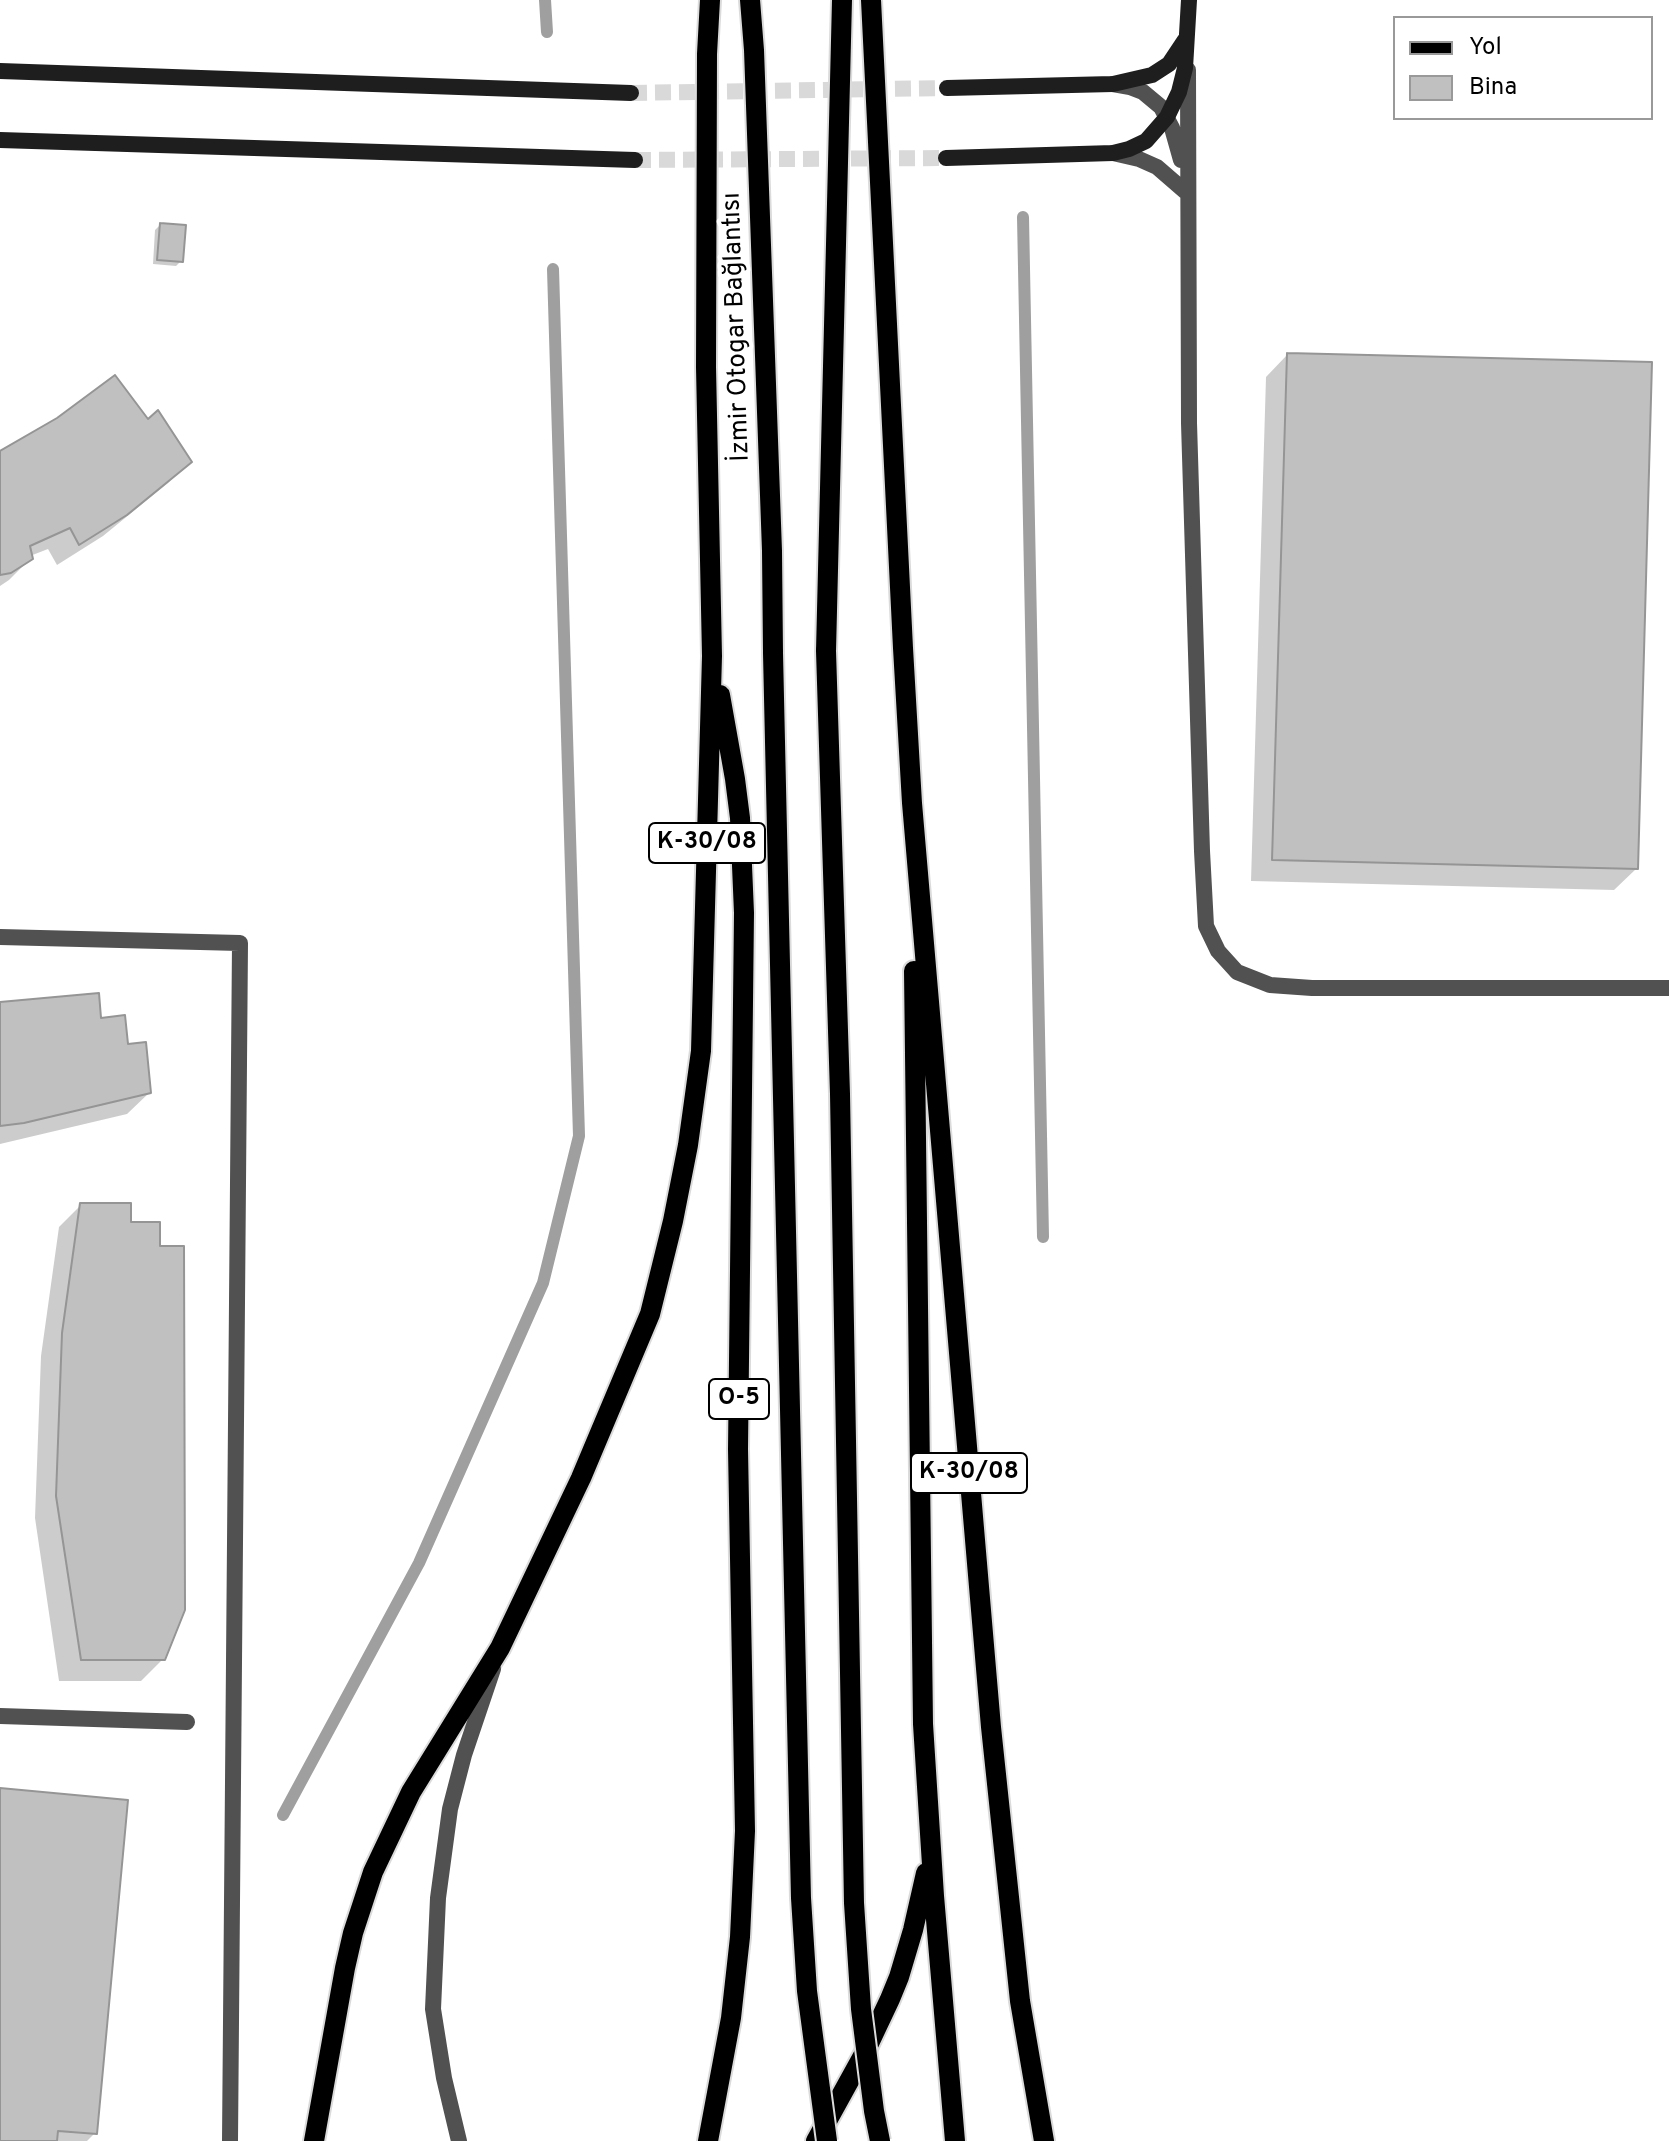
<!DOCTYPE html>
<meta charset="utf-8">
<style>
body{margin:0}
#map{position:relative;width:1669px;height:2141px;overflow:hidden;background:#fff;font-family:Overpass,sans-serif}
canvas{display:block}
.legend{position:absolute;left:1393px;top:16px;width:260px;height:104px;box-sizing:border-box;background:#fff;border:2px solid #999;margin:0;padding:10px 14px;list-style:none;font-size:24px;color:#000}
.legend li{display:flex;align-items:center;gap:16px;height:40px}
.legend b{width:40px;border:2px solid #999}
</style>
<div id="map">
<canvas width="1669" height="2141"></canvas>
<ul class="legend">
<li><b style="height:10px;background:#000"></b>Yol</li>
<li><b style="height:22px;background:#c0c0c0"></b>Bina</li>
</ul>
</div>
<script>
const ctx = document.querySelector('canvas').getContext('2d');
ctx.lineJoin = 'round';
function fillPath(path, color) { ctx.fillStyle = color; ctx.fill(path, 'evenodd'); }
const poly = rows => new Path2D(rows.map(r => 'M' + r).join(''));
function stroke(path, color, width, dash) { ctx.strokeStyle = color; ctx.lineWidth = width; ctx.lineCap = dash ? 'butt' : 'round'; ctx.setLineDash(dash || []); ctx.stroke(path); }
function drawText(font, color, halo, rows, align = 'center') {
  ctx.font = font + ' Overpass,sans-serif'; ctx.lineWidth = 8; ctx.setLineDash([]); ctx.textBaseline = 'middle'; ctx.strokeStyle = halo; ctx.fillStyle = color; for (const [text, x, y, turn = 0] of rows) {
    ctx.save(); ctx.translate(x, y); ctx.rotate((+turn || 0) * Math.PI / 180); ctx.textAlign = isNaN(turn) ? turn : align; if (halo) ctx.strokeText(text, 0, 0); ctx.fillText(text, 0, 0); ctx.restore();
  }
}
const shadow = poly([
 [160,225,181,261,176,266,153,264,155,230],
 [1287,355,1636,869,1614,890,1251,881,1266,377],
 [148,422,189,461,168,483,103,536,57,565,48,549,30,556,31,558,9,580,0,586,0,453],
 [0,1004,99,1020,126,1046,149,1093,127,1114,0,1144],
 [81,1205,129,1224,163,1659,141,1681,59,1681,35,1518,41,1356,59,1227],
 [0,1790,95,2133,87,2141,0,2141]
]);
const stream = poly([
 [545,0,547,32],
 [1023,217,1043,1237],
 [283,1815,419,1563,543,1283,579,1136,553,269]
]);
const building = poly([
 [160,223,186,225,183,262,157,260,160,223],
 [1287,353,1652,362,1638,869,1272,860,1287,353],
 [115,375,148,419,158,410,192,462,127,515,79,545,70,528,30,546,33,559,11,573,0,575,0,451,57,418,115,375],
 [99,993,101,1018,125,1015,128,1044,146,1042,151,1093,24,1123,0,1126,0,1002,99,993],
 [80,1203,131,1203,131,1222,160,1222,160,1246,184,1246,185,1610,165,1660,81,1660,56,1496,62,1333,80,1203],
 [0,1788,128,1800,97,2134,58,2131,57,2141,0,2141,0,1788]
]);
const secondaryTunnel = poly([
 [631,93,947,88],
 [635,160,946,158]
]);
const lane = poly([
 [1188,70,1189,423,1202,851,1206,926,1218,951,1237,972,1270,985,1312,988,1669,988],
 [1113,84,1130,87,1143,92,1161,107,1172,128,1181,160],
 [1113,153,1139,159,1157,167,1187,193],
 [459,2141,444,2078,433,2009,438,1898,450,1809,464,1755,493,1669]
]);
const street = poly([
 [0,937,240,943,230,2141],
 [0,1716,187,1722]
]);
const secondary = poly([
 [0,71,631,93],
 [947,88,1113,84,1152,75,1169,64,1185,40],
 [0,140,635,160],
 [946,158,1113,153,1129,149,1146,141,1167,117,1179,92,1185,68,1189,0]
]);
const primary = poly([
 [750,0,754,50,772,551,773,653],
 [871,0,903,648,912,803,991,1727,1020,2001,1044,2141],
 [826,651,842,0],
 [914,971,923,1724,934,1896,955,2141],
 [314,2141,345,1968,353,1933,373,1872,411,1792,500,1648,581,1478,650,1314,673,1221,688,1145,701,1051,712,656,706,367,707,54,710,0],
 [708,2141,731,2018,740,1937,745,1831,738,1449,744,913,740,818,735,779,720,695],
 [816,2141,864,2054,890,1999,899,1977,913,1930,926,1873]
]);
const primaryBridge = poly([
 [826,651,840,1094,854,1903,861,2009,874,2111,880,2141],
 [773,653,801,1898,807,1991,827,2141]
]);
const shields = [
 [707,843,116],
 [739,1399,60],
 [969,1473,116]
];
const shieldNames = [
 ["K-30/08",707,843],
 ["O-5",739,1399],
 ["K-30/08",969,1473]
];
const streetNames = [
 ["İzmir Otogar Bağlantısı",738,327,-92]
];
fillPath(shadow, '#0003');
stroke(stream, '#9f9f9f', 12);
fillPath(building, '#c0c0c0');
stroke(building, '#959595', 2);
stroke(secondaryTunnel, '#d9d9d9', 16, [16, 8]);
stroke(primary, '#dbdbdb', 24);
stroke(lane, '#515151', 16);
stroke(street, '#515151', 16);
stroke(secondary, '#1e1e1e', 16);
stroke(primary, '#000', 20);
stroke(primaryBridge, '#dbdbdb', 24, []);
stroke(primaryBridge, '#000', 20);
for (const [x, y, w] of shields) { const box = new Path2D(); box.roundRect(x - w / 2, y - 20, w, 40, 6); ctx.fillStyle = '#fff'; ctx.fill(box); stroke(box, '#000', 2); }
drawText('bold 24px', '#000', null, shieldNames);
drawText('26px', '#000', '#fff', streetNames);
</script>
